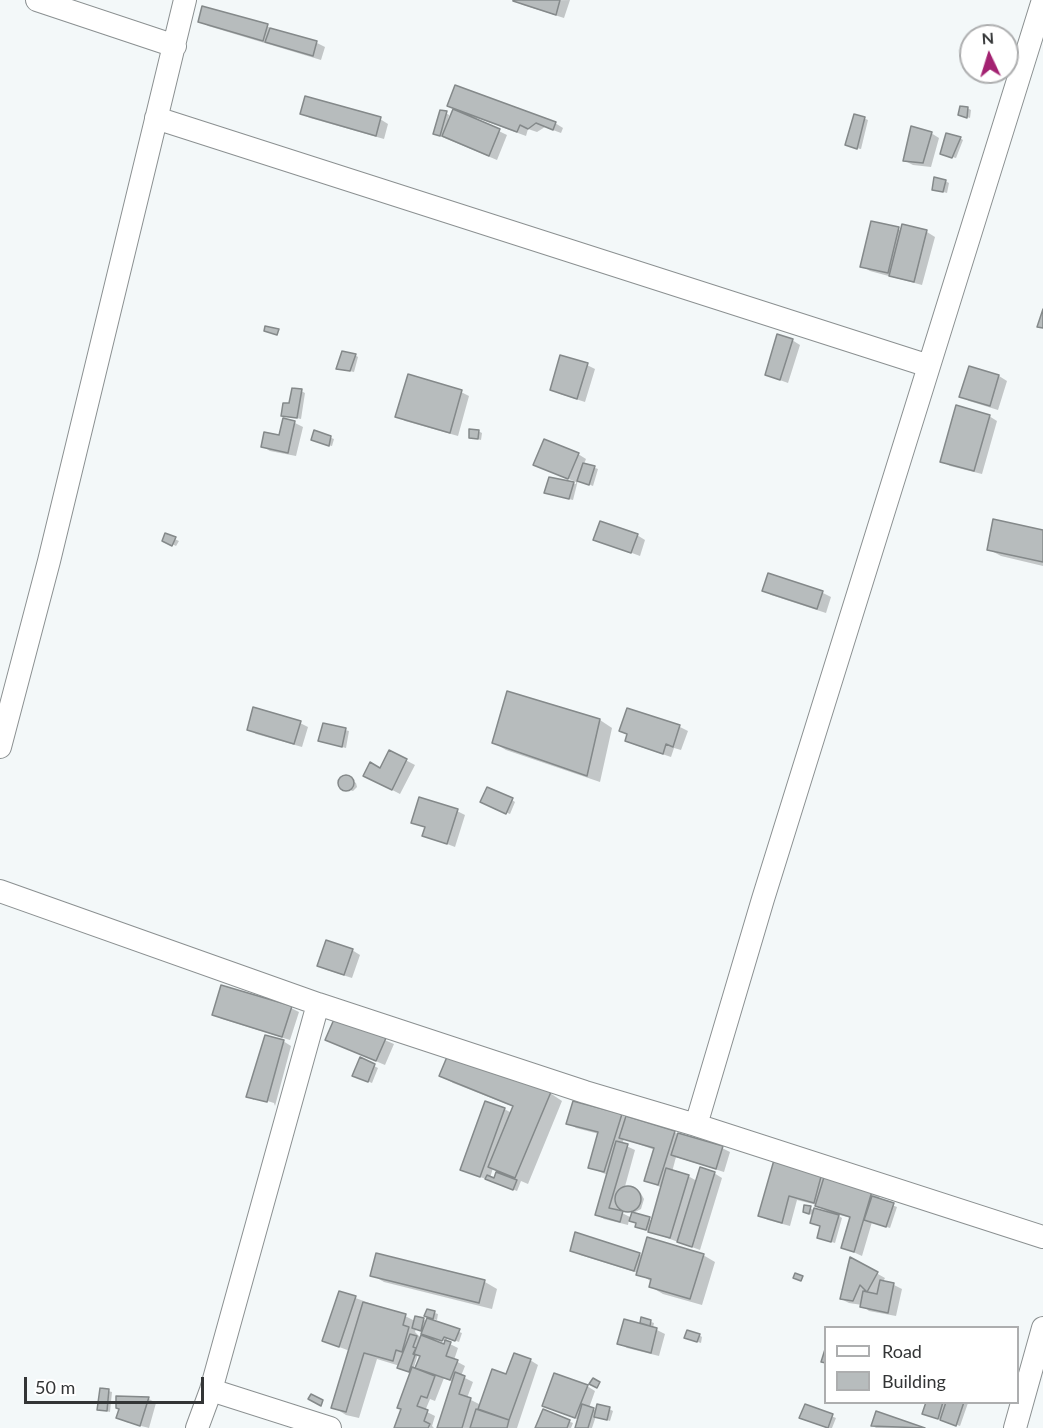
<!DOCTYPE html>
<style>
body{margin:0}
#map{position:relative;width:1043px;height:1428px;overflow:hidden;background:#f3f8f9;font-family:Lato,sans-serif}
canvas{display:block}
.legend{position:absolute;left:824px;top:1326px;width:195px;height:78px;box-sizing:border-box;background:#fff;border:2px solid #adaeaf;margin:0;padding:8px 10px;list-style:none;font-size:18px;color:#333536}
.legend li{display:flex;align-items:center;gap:12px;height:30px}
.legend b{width:30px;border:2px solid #adaeaf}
.north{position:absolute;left:959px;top:24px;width:60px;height:60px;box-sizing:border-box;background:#fff;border:2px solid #adaeaf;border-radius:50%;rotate:356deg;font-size:16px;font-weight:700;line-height:24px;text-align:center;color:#333536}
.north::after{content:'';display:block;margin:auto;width:21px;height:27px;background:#a32271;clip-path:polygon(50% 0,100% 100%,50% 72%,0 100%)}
.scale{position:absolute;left:24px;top:1377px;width:180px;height:27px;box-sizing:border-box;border:3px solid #333536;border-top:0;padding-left:8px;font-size:18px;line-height:21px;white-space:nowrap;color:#333536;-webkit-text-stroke:4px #fff;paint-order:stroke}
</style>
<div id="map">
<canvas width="1043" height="1428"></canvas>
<ul class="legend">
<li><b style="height:8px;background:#fff"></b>Road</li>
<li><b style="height:16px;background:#b7bcbd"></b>Building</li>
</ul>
<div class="north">N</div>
<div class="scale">50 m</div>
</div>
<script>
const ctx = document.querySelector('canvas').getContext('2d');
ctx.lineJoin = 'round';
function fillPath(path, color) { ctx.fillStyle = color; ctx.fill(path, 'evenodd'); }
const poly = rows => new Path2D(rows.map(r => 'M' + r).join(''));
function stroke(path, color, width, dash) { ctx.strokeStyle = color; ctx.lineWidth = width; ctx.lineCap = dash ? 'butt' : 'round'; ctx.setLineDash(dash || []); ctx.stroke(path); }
const shadow = poly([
 [570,0,564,18,523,5,515,1],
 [200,21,267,26,275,31,317,43,325,47,321,60,208,26],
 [967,108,971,110,970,118,964,116],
 [455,109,555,123,563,128,561,133,545,127,537,132,528,129,526,136,477,118,476,120,507,135,497,160,435,134,446,113,449,115,448,121,450,122],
 [302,114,380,119,388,124,384,139,310,118],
 [855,115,868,120,861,149,850,147],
 [931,133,939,138,931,167,913,165,905,161],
 [960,138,963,140,956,158,945,155],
 [945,181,949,183,947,193,933,189],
 [903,226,927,232,935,237,922,285,870,271,862,266,898,229,902,231],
 [792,340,800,345,788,383,766,375],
 [355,355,358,357,354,372,337,368],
 [587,365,595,369,585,402,560,394,552,390],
 [970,367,999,376,1007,381,998,410,969,401,961,396],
 [301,391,305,393,301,419,283,415],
 [461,392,469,396,458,436,405,421,397,416],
 [989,416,997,421,982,474,950,466,942,461],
 [284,420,295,423,303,427,296,456,270,451,262,446,280,437],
 [478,431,482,433,481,440,470,437],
 [315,432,334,439,332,446,317,442],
 [578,454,586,459,584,464,598,469,593,486,578,480,573,500,549,494,550,478,576,484,576,482,535,465],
 [1043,532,1043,566,1001,556,988,549],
 [166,535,179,541,176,546,164,540],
 [637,535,645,540,640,556,595,539],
 [768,575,823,593,831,597,826,613,771,595,763,590],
 [628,710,680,727,688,731,681,750,674,748,671,757,635,745,627,741,629,735,621,731],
 [600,720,612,728,600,782,506,750,494,743],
 [300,723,308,727,302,747,256,734,248,729],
 [324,725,349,731,346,748,320,741],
 [390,752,415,765,400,794,373,780,381,770],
 [347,777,356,783,357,787,353,791,342,788,340,782,343,778],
 [512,800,515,802,510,814,486,804],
 [457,811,465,815,455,847,424,835,426,828,413,822],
 [352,950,360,955,352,978,327,970,319,966],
 [291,1008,299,1012,290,1040,222,1019,214,1015],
 [335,1019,394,1044,385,1065,335,1044],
 [283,1041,291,1046,275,1106,274,1103,254,1097,254,1100,247,1096],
 [360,1059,378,1068,372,1083,357,1077],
 [441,1076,550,1093,562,1101,528,1184,521,1181,517,1191,462,1170,504,1109,512,1113,514,1107,453,1083],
 [493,1168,504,1175,503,1176,495,1180,490,1178],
 [621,1115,722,1148,730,1152,724,1172,676,1157,672,1172,688,1176,697,1181,714,1173,722,1178,700,1250,640,1228,637,1223,629,1219,628,1225,604,1219,596,1214,608,1175,590,1168,599,1134,576,1128,568,1123],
 [624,1139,655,1150,646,1180,662,1188,652,1220,632,1218,618,1211,619,1206,633,1213,641,1209,644,1199,640,1192,636,1190,628,1187,624,1190,635,1150,622,1144],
 [775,1162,880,1194,879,1200,897,1207,890,1228,872,1222,862,1256,842,1247,851,1218,836,1214,842,1218,835,1243,819,1238,822,1226,814,1215,808,1214,810,1208,815,1211,828,1212,817,1205,797,1200,790,1226,768,1220,760,1216],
 [572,1250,639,1254,643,1256,703,1255,715,1262,702,1305,663,1294,651,1287,652,1282,638,1273,580,1255],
 [377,1254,485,1282,497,1289,492,1309,384,1282,372,1275],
 [851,1259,885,1278,883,1282,894,1285,902,1289,896,1316,869,1311,862,1305,849,1303,841,1299],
 [339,1292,405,1316,415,1321,424,1320,462,1333,459,1342,448,1338,446,1342,458,1348,454,1360,465,1366,461,1376,473,1382,467,1398,479,1404,507,1376,530,1360,538,1365,517,1428,438,1428,453,1382,444,1378,435,1401,430,1399,425,1411,435,1416,432,1426,434,1428,396,1428,411,1373,402,1370,400,1366,377,1359,359,1418,346,1415,333,1407,350,1351,323,1341],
 [416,1329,446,1342,445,1345,420,1337,415,1332],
 [418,1354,421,1356,417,1368,414,1367],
 [428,1311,438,1314,437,1320,429,1318],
 [642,1319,654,1323,653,1328,665,1334,659,1356,627,1348,619,1343,649,1326,641,1322],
 [699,1335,702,1337,701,1343,689,1339],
 [587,1386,595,1391,589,1408,597,1411,609,1409,613,1411,610,1421,596,1416,592,1428,576,1428,579,1420,544,1406],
 [101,1389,112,1392,110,1412,98,1409],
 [118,1397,149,1399,156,1403,149,1428,126,1422,118,1417,121,1409],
 [928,1402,968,1402,968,1403,960,1426,927,1415],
 [806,1406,836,1418,832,1428,827,1428,805,1420],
 [543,1411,573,1423,571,1428,538,1428],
 [877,1413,921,1428,876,1428,873,1426]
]);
const building = poly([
 [513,0,560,0,556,15,513,1,513,0],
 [202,6,268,24,263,41,198,22,202,6],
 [270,28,317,41,313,56,265,42,270,28],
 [455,85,556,122,553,130,536,123,528,129,520,125,517,132,447,106,455,85],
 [305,96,381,117,376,136,300,114,305,96],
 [960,106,968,107,967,118,958,115,960,106],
 [453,109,500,129,489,156,442,136,453,109],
 [440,110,447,111,440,136,433,134,440,110],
 [854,114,865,117,857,149,845,145,854,114],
 [911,126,932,132,923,163,903,161,911,126],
 [946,133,961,137,952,158,940,154,946,133],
 [934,177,946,180,943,192,932,190,934,177],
 [871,221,899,227,888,273,860,267,871,221],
 [902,224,927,230,914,282,889,276,902,224],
 [1043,309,1043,328,1037,327,1043,309],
 [265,326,279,329,277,335,264,331,265,326],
 [777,334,793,339,780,380,765,375,777,334],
 [342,351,356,354,350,371,336,369,342,351],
 [560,355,588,363,577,399,550,390,560,355],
 [969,366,999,375,990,406,959,397,969,366],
 [408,374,462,390,450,433,395,417,408,374],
 [292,388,302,389,297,418,281,416,283,403,289,403,292,388],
 [956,405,990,415,974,471,940,462,956,405],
 [283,418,295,421,288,453,261,447,264,432,279,435,283,418],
 [469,429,479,430,478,439,469,438,469,429],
 [314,430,331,436,329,446,311,440,314,430],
 [544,439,579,453,568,479,533,465,544,439],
 [583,463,595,466,589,485,577,481,583,463],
 [549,477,574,482,569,499,544,493,549,477],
 [993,519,1043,530,1043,562,987,550,993,519],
 [600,521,638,534,631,553,593,540,600,521],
 [165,533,176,537,172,546,162,541,165,533],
 [768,573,823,591,817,609,762,591,768,573],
 [507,691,600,719,587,776,492,743,507,691],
 [253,707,301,721,294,744,247,730,253,707],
 [627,708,680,725,673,747,666,744,663,754,625,741,627,734,619,731,627,708],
 [323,723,346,728,342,747,318,741,323,723],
 [389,750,407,759,392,790,363,776,370,762,380,768,389,750],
 '338 783a8 8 0 1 1 16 0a8 8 0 1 1-16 0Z',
 [487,787,513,798,506,814,480,802,487,787],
 [419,797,458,809,447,844,422,836,425,827,411,823,419,797],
 [326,940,353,949,344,975,317,966,326,940],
 [221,985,292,1006,282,1037,212,1015,221,985],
 [335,1017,386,1038,376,1061,325,1040,335,1017],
 [265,1035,284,1040,267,1102,246,1097,265,1035],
 [449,1052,551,1092,515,1178,488,1167,513,1106,439,1076,449,1052],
 [360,1057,375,1064,368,1082,352,1076,360,1057],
 [485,1101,505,1108,480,1177,460,1170,485,1101],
 [573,1101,622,1114,604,1172,588,1168,598,1132,566,1124,573,1101],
 [626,1116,675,1131,658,1185,644,1181,654,1148,619,1138,626,1116],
 [678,1133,723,1146,716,1169,671,1155,678,1133],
 [616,1141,628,1144,609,1208,623,1211,620,1222,595,1215,616,1141],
 [774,1160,822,1173,814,1203,789,1196,782,1223,758,1216,774,1160],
 [700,1167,715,1172,692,1247,677,1242,700,1167],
 [666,1168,689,1175,670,1238,648,1232,666,1168],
 [496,1172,517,1180,513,1190,485,1179,487,1175,494,1178,496,1172],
 [825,1174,873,1188,854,1252,841,1248,850,1217,815,1206,825,1174],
 '615 1199a13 13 0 1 1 26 0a13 13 0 1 1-26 0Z',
 [872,1196,894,1203,886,1227,864,1220,872,1196],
 [804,1205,811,1206,809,1214,803,1212,804,1205],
 [814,1208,839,1215,831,1242,817,1238,820,1226,810,1223,814,1208],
 [632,1212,650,1217,646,1230,635,1227,636,1223,629,1221,632,1212],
 [575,1232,640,1253,634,1271,570,1251,575,1232],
 [647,1237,704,1254,690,1299,649,1287,651,1279,636,1275,647,1237],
 [376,1253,485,1280,479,1303,370,1276,376,1253],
 [850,1257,878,1272,867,1292,860,1285,853,1301,840,1299,850,1257],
 [795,1273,803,1276,801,1281,793,1278,795,1273],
 [880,1280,894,1283,888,1313,860,1307,863,1291,877,1294,880,1280],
 [339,1291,356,1296,339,1347,322,1341,339,1291],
 [363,1302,406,1314,403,1325,409,1327,402,1352,396,1350,393,1361,364,1353,346,1412,331,1408,363,1302],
 [427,1309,435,1311,433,1319,424,1316,427,1309],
 [415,1316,424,1318,421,1331,412,1328,415,1316],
 [641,1317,651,1320,650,1326,640,1323,641,1317],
 [427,1318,460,1329,455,1341,444,1337,442,1341,421,1334,427,1318],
 [624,1319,657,1328,651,1353,617,1344,624,1319],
 [687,1330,700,1334,697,1342,684,1338,687,1330],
 [410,1334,417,1336,413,1347,416,1348,413,1354,415,1355,409,1372,397,1368,410,1334],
 [421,1335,444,1344,445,1340,451,1342,446,1356,458,1360,450,1380,415,1368,420,1356,414,1354,421,1335],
 [826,1346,826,1363,821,1362,826,1346],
 [514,1353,531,1359,509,1420,478,1409,492,1369,506,1374,514,1353],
 [412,1367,435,1376,427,1398,421,1396,417,1406,428,1410,424,1421,430,1424,428,1428,394,1428,401,1409,397,1408,412,1367],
 [455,1372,465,1376,459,1394,471,1398,462,1428,437,1428,455,1372],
 [554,1373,588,1385,575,1418,542,1406,554,1373],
 [593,1378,600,1382,597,1388,589,1384,593,1378],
 [100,1388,109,1389,107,1411,97,1410,100,1388],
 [311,1394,323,1400,321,1406,308,1399,311,1394],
 [116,1396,149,1397,140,1426,116,1418,119,1409,116,1408,116,1396],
 [926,1402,943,1402,938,1419,922,1414,926,1402],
 [946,1402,964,1402,956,1426,940,1420,946,1402],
 [582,1404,594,1408,588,1428,575,1428,582,1404],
 [597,1404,610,1407,607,1420,594,1417,597,1404],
 [805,1404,833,1414,828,1428,799,1418,805,1404],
 [476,1409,509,1420,507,1428,470,1428,476,1409],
 [543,1409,570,1420,567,1428,535,1428,543,1409],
 [876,1411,925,1428,871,1426,876,1411]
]);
const street = poly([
 [37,0,175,46],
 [1043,0,763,899,696,1125,1043,1237],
 [156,118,929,366],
 [0,747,49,561,185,0],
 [0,891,318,1004,585,1092,696,1125],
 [211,1390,330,1428],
 [197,1428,211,1390,318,1004],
 [1015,1428,1043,1328]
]);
fillPath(shadow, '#0003');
fillPath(building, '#b7bcbd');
stroke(building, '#84898a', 1.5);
stroke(street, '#8b9091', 24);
stroke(street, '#fff', 22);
</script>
